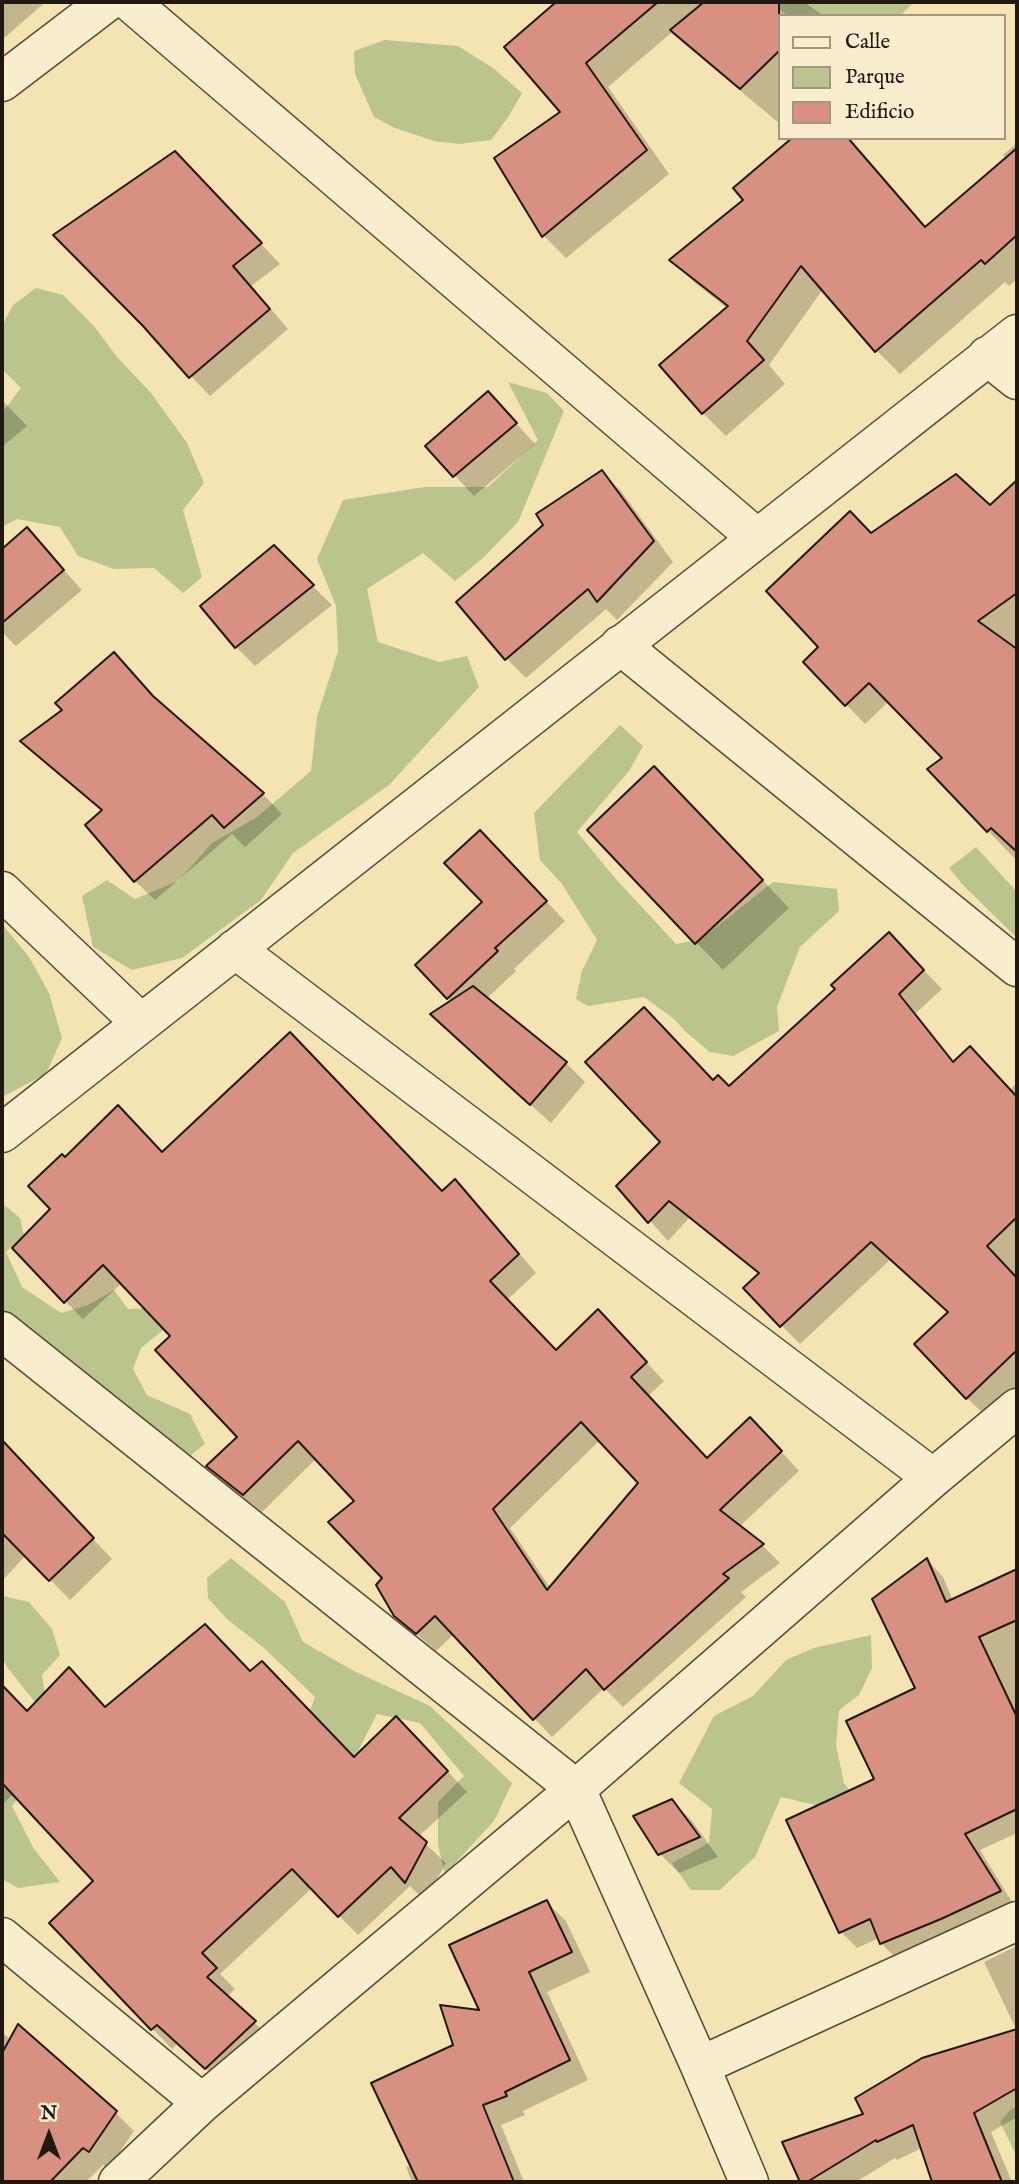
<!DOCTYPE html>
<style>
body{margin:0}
#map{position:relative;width:1019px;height:2184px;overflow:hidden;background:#f4e4b1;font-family:"IM FELL English",serif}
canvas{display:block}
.frame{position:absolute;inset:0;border:4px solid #201910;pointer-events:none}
.legend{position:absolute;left:778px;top:14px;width:228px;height:126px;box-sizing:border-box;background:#f8edcc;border:2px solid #a29881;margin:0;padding:9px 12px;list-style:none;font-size:21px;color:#201910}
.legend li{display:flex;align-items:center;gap:14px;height:35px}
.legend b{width:35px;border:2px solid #a29881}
.north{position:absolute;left:14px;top:2100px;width:70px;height:70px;-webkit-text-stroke:5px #f8edcc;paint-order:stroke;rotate:0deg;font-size:19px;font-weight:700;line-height:28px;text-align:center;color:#201910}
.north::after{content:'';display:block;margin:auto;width:24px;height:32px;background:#201910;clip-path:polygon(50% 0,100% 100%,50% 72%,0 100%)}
</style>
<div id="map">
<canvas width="1019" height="2184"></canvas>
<div class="frame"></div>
<ul class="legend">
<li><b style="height:9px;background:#f8edcc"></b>Calle</li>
<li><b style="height:19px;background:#b9c58d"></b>Parque</li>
<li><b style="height:19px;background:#d89081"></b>Edificio</li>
</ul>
<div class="north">N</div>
</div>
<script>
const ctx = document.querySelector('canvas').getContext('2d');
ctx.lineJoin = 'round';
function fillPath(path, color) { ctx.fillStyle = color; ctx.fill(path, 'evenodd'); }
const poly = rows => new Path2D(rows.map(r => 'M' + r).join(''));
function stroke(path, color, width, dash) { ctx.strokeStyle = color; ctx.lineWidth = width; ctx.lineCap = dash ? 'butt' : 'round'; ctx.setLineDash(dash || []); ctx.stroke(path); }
const green = poly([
 [771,2,914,2,900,16,788,16,771,3],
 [385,40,458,46,493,68,522,93,509,116,491,140,459,144,434,141,395,128,374,117,355,74,354,51],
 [36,288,63,295,94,326,117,357,151,393,187,443,204,483,183,510,202,577,183,593,154,568,114,569,78,556,60,527,17,519,2,527,2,413,21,388,2,369,2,326,13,305],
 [508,382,547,393,564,411,518,522,483,558,455,581,423,553,367,589,378,642,439,662,467,656,479,687,389,785,293,853,261,900,182,958,132,970,93,947,82,896,107,880,135,899,178,881,212,843,257,817,311,771,317,717,338,651,336,606,317,559,343,500,424,487,488,487,538,440],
 [620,725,643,746,629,771,577,832,615,878,676,944,701,939,773,882,837,889,839,911,800,947,777,1007,779,1031,733,1056,710,1052,686,1032,674,1019,644,997,588,1006,576,999,582,971,597,940,562,884,540,860,534,813],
 [976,847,1017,892,1017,938,964,886,949,868],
 [2,924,29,957,49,993,62,1038,46,1074,2,1097],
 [2,1203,20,1218,24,1236,6,1252,22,1287,61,1313,88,1305,114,1290,128,1309,160,1308,167,1327,141,1348,133,1369,147,1395,190,1414,205,1444,181,1463,2,1327],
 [231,1558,285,1602,303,1642,356,1672,430,1706,512,1783,494,1821,445,1874,438,1845,438,1802,464,1776,420,1723,377,1714,357,1753,328,1783,307,1718,315,1697,264,1648,227,1619,208,1598,207,1578],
 [2,1596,29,1602,52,1629,60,1655,42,1675,45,1694,74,1724,138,1764,110,1777,80,1746,64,1749,34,1778,12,1806,34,1849,60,1882,18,1888,2,1879,2,1790,21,1777,55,1739,46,1716,7,1667,2,1656],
 [871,1635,872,1668,859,1695,839,1710,836,1745,844,1783,863,1807,828,1808,781,1797,755,1857,720,1890,691,1890,672,1863,709,1843,712,1809,679,1783,714,1716,753,1696,786,1660,814,1648],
 [1017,2106,1017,2157,1000,2122,1010,2110]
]);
const shadow = poly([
 [2,2,41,2,43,4,2,40],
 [559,2,804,2,824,16,779,16,779,123,671,33,608,87,669,174,566,258,543,235,562,113,506,47],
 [795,138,848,138,927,228,1007,159,1003,155,1017,143,1017,279,1009,286,1005,282,900,374,877,351,823,289,769,365,785,384,726,436,703,413,727,308,695,283,672,260,746,200],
 [195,173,280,264,251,286,288,329,210,396,191,376],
 [488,393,535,444,474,496,427,446],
 [2,400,27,426,2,447],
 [602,472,621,491,673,562,617,620,606,609,526,678,507,659,458,602],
 [1017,482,1017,861,929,769,944,758,889,701,865,724,805,662,821,647,872,535,990,507],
 [27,530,82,590,16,646,2,632,2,551],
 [273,547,332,605,255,666,236,647],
 [162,706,263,794,282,814,245,847,232,834,155,900,135,881,103,812,42,760,23,741],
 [682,795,789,908,723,970,696,942],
 [499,852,565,921,514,969,516,971,486,999,566,1063,585,1082,551,1123,452,1034,452,1002,417,965,484,902],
 [907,953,942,989,916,1013,955,1062,1010,1090,1017,1082,1017,1386,986,1416,967,1398,950,1313,891,1259,800,1344,781,1325,760,1275,689,1218,668,1241,619,1186,662,1142,713,1082,729,1088],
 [163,1154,443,1194,455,1181,473,1199,536,1273,507,1300,556,1352,616,1330,664,1381,648,1396,708,1460,768,1437,799,1471,739,1527,763,1546,780,1563,741,1592,746,1597,623,1707,604,1688,552,1737,454,1634,436,1651,395,1615,356,1501,317,1458,262,1512,226,1484,209,1466,240,1437,173,1336,122,1283,83,1319,65,1301,53,1209,65,1159],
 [600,1440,640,1483,551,1589,510,1528],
 [2,1473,5,1476,39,1481,112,1559,70,1600,26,1555,2,1581],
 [927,1560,943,1577,953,1601,1017,1571,1017,1833,980,1850,1017,1910,898,1960,881,1943,879,1938,857,1948,841,1932,876,1780,917,1689],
 [251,1673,354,1759,416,1738,467,1792,418,1837,446,1863,425,1901,410,1886,358,1935,312,1888,220,1974,235,1989,227,1997,275,2042,226,2087,178,2043,172,2049,51,1923,96,1881,14,1793,2,1805,2,1685,28,1713,106,1709],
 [672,1801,692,1821,718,1857,679,1873,660,1854],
 [546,1902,566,1921,590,1972,547,1992,588,2080,523,2111,525,2115,501,2125,524,2182,412,2182,406,2167,412,2165,455,2046,482,2012],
 [1017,1946,1017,2031,984,1962],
 [2,2031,11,2041,116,2113,134,2131,108,2169,103,2165,86,2182,2,2182],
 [1017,2031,1017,2117,991,2132,1012,2182,933,2182,922,2148,897,2160,895,2158,856,2182,801,2182,785,2143,865,2115,922,2060]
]);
const building = poly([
 [556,2,658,2,586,63,647,150,542,237,494,158,560,112,504,47,556,2],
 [704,2,779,2,779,51,740,89,670,30,704,2],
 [792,138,848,138,925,227,1017,148,1017,235,985,264,981,260,875,352,801,266,747,341,764,360,702,414,659,365,728,306,669,260,743,200,733,188,792,138],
 [175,151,262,243,233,266,270,309,189,378,143,326,53,235,175,151],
 [488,391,517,423,453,477,425,446,488,391],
 [602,470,654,541,597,602,588,589,505,660,456,602,543,525,536,514,602,470],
 [956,474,990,505,1017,480,1017,593,978,621,1017,649,1017,852,991,828,987,832,927,769,942,758,869,683,845,706,803,662,818,647,766,591,850,511,871,533,956,474],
 [27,527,64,570,2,623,2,549,27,527],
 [274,545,314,585,235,648,200,606,274,545],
 [114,652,153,696,264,793,224,828,212,815,134,882,85,825,102,810,20,741,62,710,55,703,114,652],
 [654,766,763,880,695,944,587,830,654,766],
 [480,830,547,901,495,948,498,951,447,999,415,965,482,902,444,863,480,830],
 [889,932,924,970,899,994,953,1062,970,1046,1017,1097,1017,1217,987,1246,1017,1278,1017,1350,966,1399,914,1344,948,1312,871,1242,780,1327,743,1288,759,1273,669,1201,648,1223,616,1186,660,1142,585,1062,644,1007,713,1080,718,1075,729,1086,835,989,831,985,889,932],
 [473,986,567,1062,530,1105,430,1014,473,986],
 [290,1032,442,1191,455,1179,519,1254,490,1281,556,1350,598,1309,647,1362,631,1377,707,1458,750,1417,782,1451,720,1510,764,1544,723,1574,729,1578,604,1690,586,1669,533,1720,435,1616,416,1634,394,1616,376,1585,382,1578,328,1522,354,1501,298,1441,243,1495,206,1466,237,1437,155,1350,170,1336,103,1265,64,1303,12,1248,50,1209,28,1186,62,1154,65,1157,118,1105,162,1152,290,1032],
 [581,1422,638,1483,547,1590,493,1509,581,1422],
 [2,1440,94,1538,49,1581,2,1533,2,1440],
 [927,1558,946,1602,1017,1569,1017,1620,979,1637,1017,1717,1017,1809,965,1834,1001,1891,941,1919,880,1944,870,1919,839,1933,786,1820,874,1779,846,1721,915,1688,872,1599,927,1558],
 [205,1624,250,1671,262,1661,354,1757,396,1716,448,1771,399,1818,427,1842,405,1883,391,1867,338,1917,292,1869,202,1953,217,1968,207,1977,256,2021,205,2069,157,2025,151,2030,49,1923,93,1881,2,1783,2,1685,27,1711,69,1667,105,1707,205,1624],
 [672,1799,700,1837,658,1855,633,1816,672,1799],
 [547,1900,572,1952,529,1972,570,2060,505,2092,507,2096,483,2105,514,2182,418,2182,371,2083,453,2045,440,2005,479,2010,449,1945,547,1900],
 [18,2024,117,2111,89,2152,83,2148,50,2182,2,2182,2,2053,18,2024],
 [1017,2029,1017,2088,974,2113,1002,2182,932,2182,913,2125,877,2142,876,2140,807,2182,800,2182,782,2142,863,2114,855,2098,922,2058,1017,2029]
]);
const street = poly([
 [130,2,757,538],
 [2,82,107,2],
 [987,356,1017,380],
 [620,645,1017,967],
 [2,891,141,1023],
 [235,949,933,1478],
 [2,1133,1017,334],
 [2,1331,576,1789,700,2066,749,2182],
 [2,1937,202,2103],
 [700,2066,1017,1921],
 [118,2182,202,2103,576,1789,933,1478,1017,1408]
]);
fillPath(green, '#b9c58d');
fillPath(shadow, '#0003');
fillPath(building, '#d89081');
stroke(building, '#201910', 2);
stroke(street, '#554c38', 41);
stroke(street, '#f8edcc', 38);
</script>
